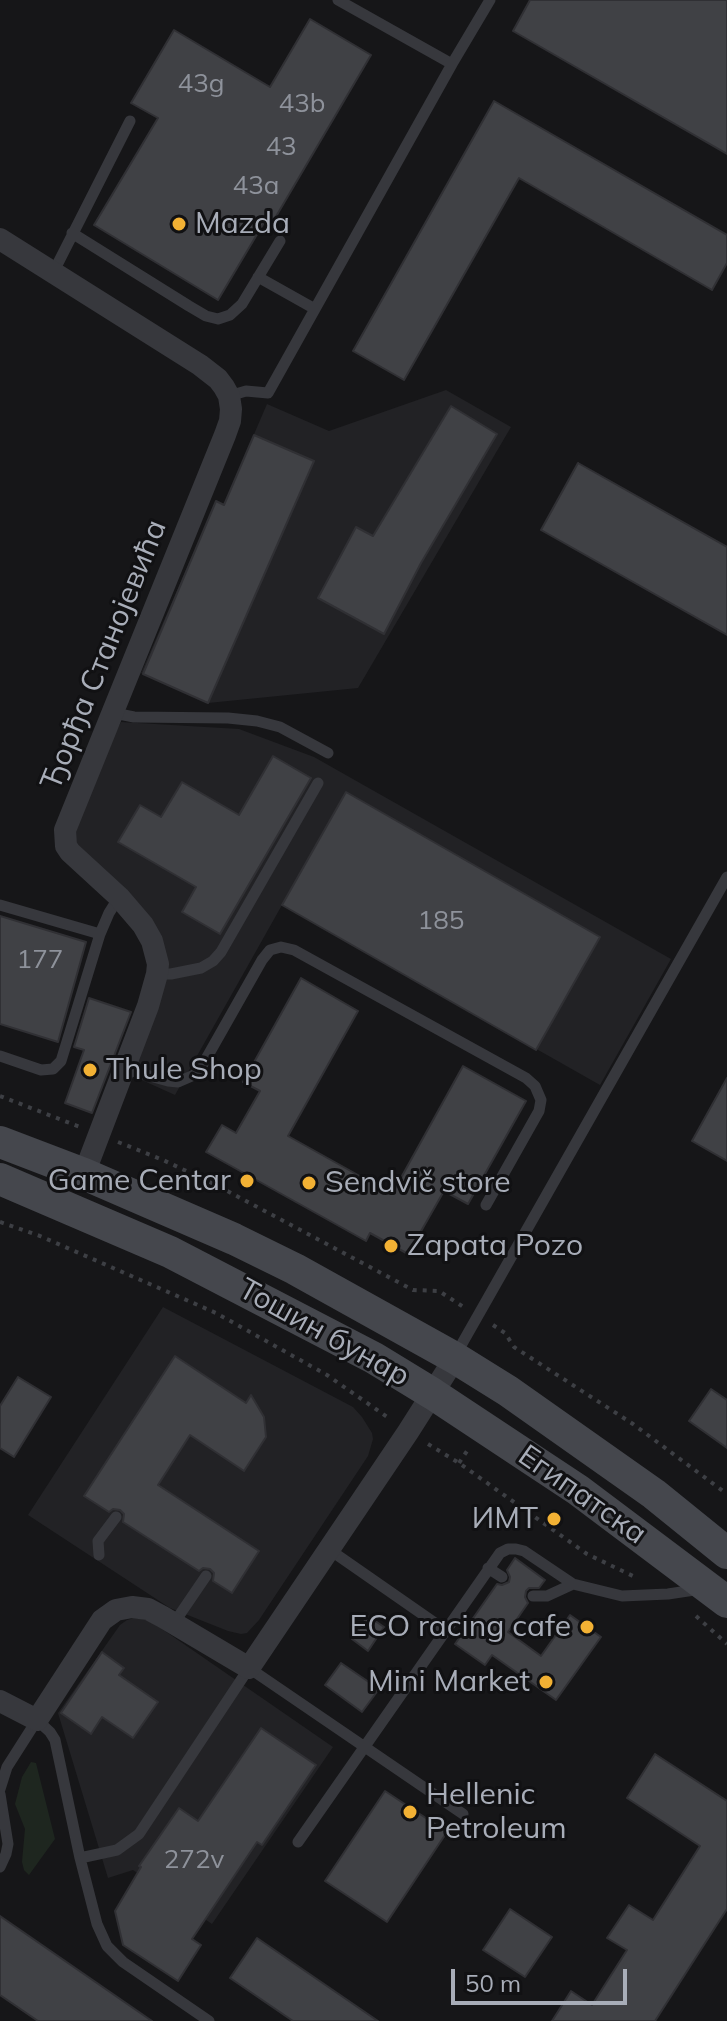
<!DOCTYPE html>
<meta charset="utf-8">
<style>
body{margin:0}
#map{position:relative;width:727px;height:2021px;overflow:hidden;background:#161618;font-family:Mulish,sans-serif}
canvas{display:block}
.scale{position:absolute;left:451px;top:1969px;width:176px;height:36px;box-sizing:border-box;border:4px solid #a8adb8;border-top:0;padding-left:10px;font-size:24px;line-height:28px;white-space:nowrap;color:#a8adb8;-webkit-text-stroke:6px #111113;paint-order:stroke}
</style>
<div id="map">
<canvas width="727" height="2021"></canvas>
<div class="scale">50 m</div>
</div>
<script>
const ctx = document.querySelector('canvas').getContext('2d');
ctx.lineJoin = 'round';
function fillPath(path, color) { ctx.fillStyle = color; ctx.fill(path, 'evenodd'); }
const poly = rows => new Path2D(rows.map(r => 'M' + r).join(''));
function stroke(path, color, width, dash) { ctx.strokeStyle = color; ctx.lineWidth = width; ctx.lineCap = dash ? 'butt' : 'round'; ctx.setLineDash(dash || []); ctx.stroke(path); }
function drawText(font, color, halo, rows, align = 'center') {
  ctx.font = font + ' Mulish,sans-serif'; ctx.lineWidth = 6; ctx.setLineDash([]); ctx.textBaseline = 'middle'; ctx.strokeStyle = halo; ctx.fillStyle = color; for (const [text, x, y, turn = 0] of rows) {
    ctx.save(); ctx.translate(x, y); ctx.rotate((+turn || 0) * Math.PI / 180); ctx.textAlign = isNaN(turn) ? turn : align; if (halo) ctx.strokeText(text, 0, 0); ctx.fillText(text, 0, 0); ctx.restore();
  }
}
const built = poly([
 [446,390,511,427,358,688,208,703,141,673,216,501,224,504,267,404,329,431],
 [121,722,239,729,314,757,671,959,600,1085,282,905,175,1095,124,1072,158,964,65,830],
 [163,1307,353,1407,362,1417,372,1433,373,1439,368,1456,259,1620,247,1633,241,1634,228,1631,170,1608,28,1515],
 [134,1618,149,1620,333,1747,212,1924,133,1870,108,1878,58,1713,120,1625,127,1620]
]);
const green = poly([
 [31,1762,36,1763,55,1839,29,1875,24,1870,22,1862,25,1829,15,1804,22,1777]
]);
const building = poly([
 [530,0,727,0,727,154,513,31,530,0],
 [310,19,371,55,271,225,265,221,218,300,94,225,158,118,131,103,174,30,270,87,310,19],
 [494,101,727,235,727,263,712,290,519,178,404,380,353,351,494,101],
 [451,406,497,434,421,563,384,634,318,598,356,527,373,536,451,406],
 [254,435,314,461,208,703,143,674,216,501,224,505,254,435],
 [578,463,727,547,727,635,541,530,578,463],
 [273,756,311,778,220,934,182,912,196,887,118,842,140,805,161,817,182,782,239,815,273,756],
 [346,792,600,937,536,1050,282,905,346,792],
 [0,916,86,942,58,1042,0,1024,0,916],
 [301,978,358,1011,288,1136,392,1194,463,1066,526,1101,468,1204,444,1191,408,1254,370,1233,366,1241,206,1152,222,1125,236,1133,260,1091,243,1082,301,978],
 [89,998,131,1012,92,1113,65,1103,84,1050,74,1047,89,998],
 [727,1078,727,1161,692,1141,727,1078],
 [175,1356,246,1403,251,1395,264,1417,266,1437,244,1471,190,1435,158,1485,259,1551,232,1593,213,1581,214,1573,210,1569,203,1568,199,1571,123,1522,124,1514,120,1510,113,1509,109,1512,84,1496,175,1356],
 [18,1377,51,1397,14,1457,0,1448,0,1406,18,1377],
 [711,1389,727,1400,727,1448,689,1421,711,1389],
 [515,1558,545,1580,539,1588,529,1588,526,1591,525,1597,528,1603,508,1632,541,1656,570,1615,601,1637,556,1700,492,1655,485,1665,455,1644,497,1584,502,1585,509,1582,510,1577,507,1570,515,1558],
 [368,1616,384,1627,368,1651,352,1639,368,1616],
 [102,1652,124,1668,119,1675,158,1702,133,1738,102,1717,91,1734,61,1713,102,1652],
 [341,1663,379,1689,362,1712,325,1685,341,1663],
 [261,1728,316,1765,262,1845,257,1842,192,1939,201,1945,178,1981,123,1945,115,1911,141,1867,139,1866,179,1808,198,1821,261,1728],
 [655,1754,727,1801,727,1909,655,2021,552,2021,571,1991,592,2005,627,1950,607,1938,629,1905,653,1920,700,1846,627,1798,655,1754],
 [385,1791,447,1832,387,1922,325,1881,385,1791],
 [510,1909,552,1937,525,1977,483,1950,510,1909],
 [0,1916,152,2021,38,2021,0,1995,0,1916],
 [257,1938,378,2021,293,2021,230,1978,257,1938]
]);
const path = poly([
 [0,1096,80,1127],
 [118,1142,163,1160,216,1185,413,1290,439,1291,465,1308],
 [0,1222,40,1236,216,1313,327,1375,390,1419],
 [493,1325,505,1333,514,1347,633,1424,727,1494],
 [428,1444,459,1463,587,1554,635,1577],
 [459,1463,469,1448],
 [696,1616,727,1644]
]);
const lane = poly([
 [338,0,452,64],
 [72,233,189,306,206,316,218,319,230,315,242,304,280,241],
 [53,273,130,121],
 [258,277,315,309],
 [229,396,246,391,268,393,452,64,490,0],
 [114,713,134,717,228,718,257,721,280,727,328,753],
 [0,905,100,934],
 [157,974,171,974,201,968,213,961,221,952,318,783],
 [0,1056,41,1070,53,1069,61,1061,100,934,109,913,119,897],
 [125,1069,168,1081,178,1082,194,1075,202,1066,262,960,270,950,281,947,294,950,526,1078,535,1086,541,1100,539,1111,486,1205],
 [455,1356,727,877],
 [330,1550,445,1630],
 [99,1555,98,1541,116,1517],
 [488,1568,502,1577],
 [533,1596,547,1596,573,1584],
 [174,1623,206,1576],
 [0,1789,7,1767,37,1720,50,1732,55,1740,80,1858,97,1924,107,1946,123,1962,209,2021],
 [0,1794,8,1844,6,1854,0,1867],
 [298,1842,500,1553,508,1549,516,1549,524,1551,573,1584,622,1596,668,1594,701,1589],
 [80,1858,117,1850,139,1834,249,1668,463,1814]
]);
const street = poly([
 [0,239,200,365,218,379,224,387,229,396,231,409,230,421,225,435,65,830,66,846,70,852,119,897,143,925,152,941,158,964,157,974,148,1006,84,1174],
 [0,1701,37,1720,102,1620,116,1610,132,1607,148,1609,163,1617,249,1668,408,1432,455,1358]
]);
const secondary = poly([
 [0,1142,84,1174,234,1239,295,1269,455,1358,508,1391,654,1494,727,1553],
 [0,1179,170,1252,374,1358,433,1394,578,1490,727,1602]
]);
const markers = [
 [179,224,8,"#f2b134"],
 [90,1070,8,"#f2b134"],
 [247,1181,8,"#f2b134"],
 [309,1183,8,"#f2b134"],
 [391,1246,8,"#f2b134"],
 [554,1519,8,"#f2b134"],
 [587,1627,8,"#f2b134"],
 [546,1682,8,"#f2b134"],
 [410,1812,8,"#f2b134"]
];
const numberNames = [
 ["43g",201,84],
 ["43b",302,104],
 ["43",281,147],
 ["43a",256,186],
 ["185",441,921],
 ["177",40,960],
 ["272v",194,1860]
];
const poiNames = [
 ["Mazda",195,224],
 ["Thule Shop",106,1070],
 ["Game Centar",231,1181,"right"],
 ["Sendvič store",325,1183],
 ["Zapata Pozo",407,1246],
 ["ИМТ",538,1519,"right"],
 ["ECO racing cafe",571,1627,"right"],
 ["Mini Market",530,1682,"right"],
 ["Hellenic",426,1795],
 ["Petroleum",426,1829]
];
const streetNames = [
 ["Ђорђа Станојевића",104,655,-68],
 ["Тошин бунар",324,1333,29],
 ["Египатска",582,1495,35]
];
fillPath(built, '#222225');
fillPath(green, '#1e261f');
fillPath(building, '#404145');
stroke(building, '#303034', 2);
stroke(path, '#3d3f44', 4, [4, 6]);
stroke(lane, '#37383d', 11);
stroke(street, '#37383d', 22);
stroke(secondary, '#45474d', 32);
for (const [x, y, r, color] of markers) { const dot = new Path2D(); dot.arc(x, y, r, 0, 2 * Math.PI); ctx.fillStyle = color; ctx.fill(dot); stroke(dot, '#111113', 3); }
drawText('26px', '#8e929b', null, numberNames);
drawText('30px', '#a8adb8', '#111113', poiNames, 'left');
drawText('30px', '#a8adb8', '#111113', streetNames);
</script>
